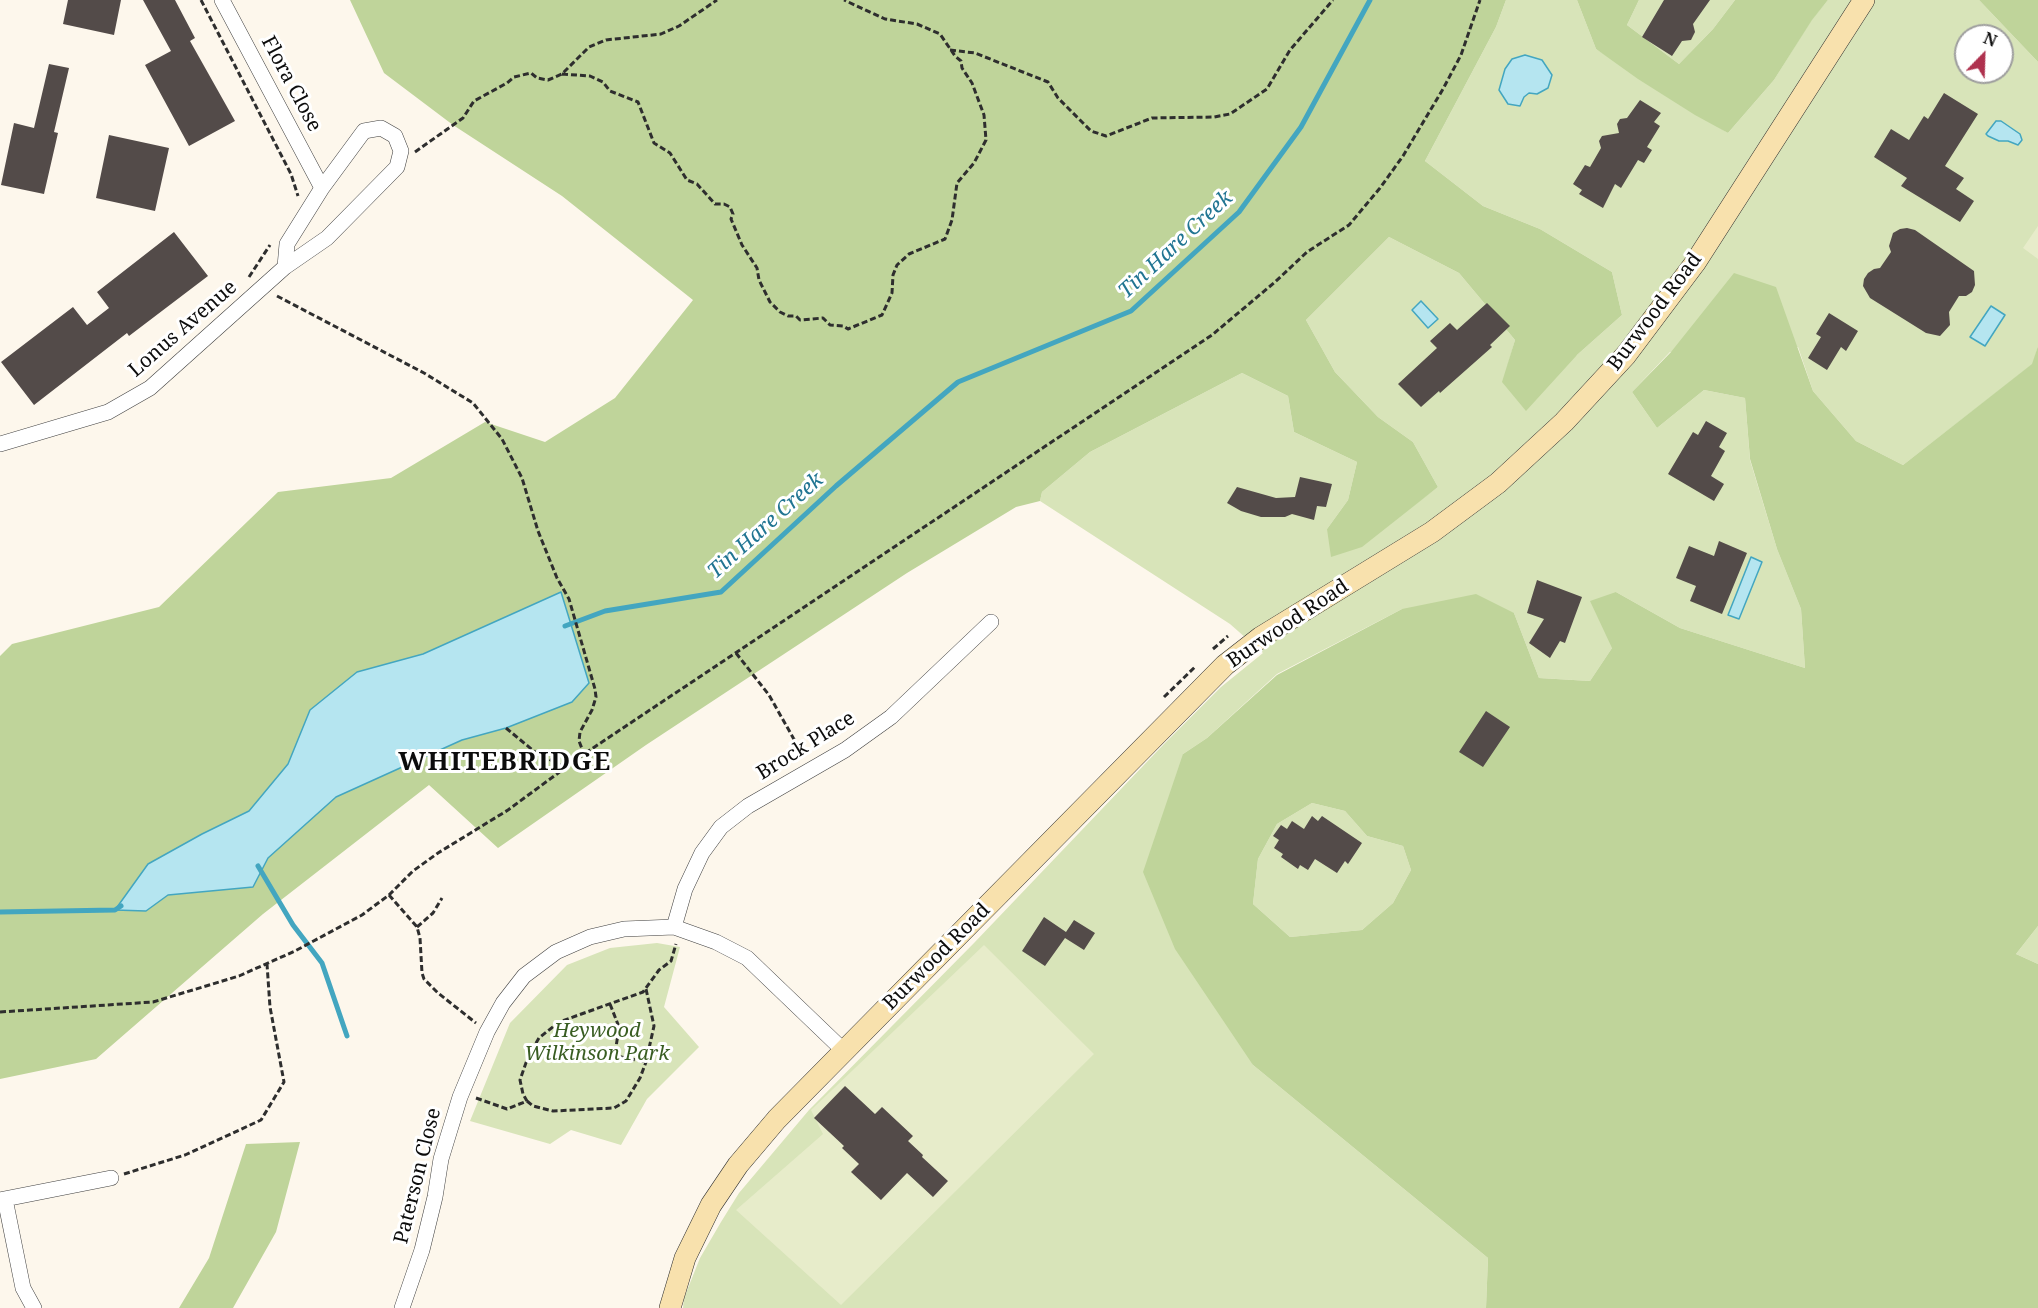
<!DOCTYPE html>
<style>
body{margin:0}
#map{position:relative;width:2038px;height:1308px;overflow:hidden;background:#fdf7ec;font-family:"Noto Serif",serif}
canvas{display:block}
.north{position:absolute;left:1954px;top:24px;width:60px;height:60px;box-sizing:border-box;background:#fff;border:2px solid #9e9e9e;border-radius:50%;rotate:23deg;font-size:16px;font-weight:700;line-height:24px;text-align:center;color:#0c0c0c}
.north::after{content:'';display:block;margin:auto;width:21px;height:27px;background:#af314e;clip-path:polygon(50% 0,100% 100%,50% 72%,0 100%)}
</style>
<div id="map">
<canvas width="2038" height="1308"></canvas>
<div class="north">N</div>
</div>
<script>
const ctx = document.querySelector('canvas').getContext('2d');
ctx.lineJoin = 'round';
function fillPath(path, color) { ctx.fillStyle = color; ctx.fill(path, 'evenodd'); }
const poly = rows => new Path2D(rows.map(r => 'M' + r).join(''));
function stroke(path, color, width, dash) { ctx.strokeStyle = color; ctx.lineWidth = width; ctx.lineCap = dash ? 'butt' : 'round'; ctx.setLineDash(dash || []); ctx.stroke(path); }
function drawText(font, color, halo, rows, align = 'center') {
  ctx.font = font + ' "Noto Serif",serif'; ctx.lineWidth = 6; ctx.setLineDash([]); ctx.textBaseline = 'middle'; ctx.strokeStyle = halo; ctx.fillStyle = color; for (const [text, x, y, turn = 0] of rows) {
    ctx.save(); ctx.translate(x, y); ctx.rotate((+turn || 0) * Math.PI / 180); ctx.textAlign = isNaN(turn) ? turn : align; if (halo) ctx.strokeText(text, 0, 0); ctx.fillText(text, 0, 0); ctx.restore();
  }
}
const green = poly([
 [1506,0,1577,0,1596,49,1728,133,1774,80,1812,19,1828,0,1979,0,2038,62,2038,346,2033,364,1903,465,1856,441,1813,391,1798,347,1670,352,1632,392,1657,428,1704,390,1745,398,1750,460,1777,549,1801,609,1805,668,1680,628,1616,592,1612,648,1590,681,1539,678,1514,613,1402,609,1277,674,1207,738,1183,754,1253,1065,1488,1258,1486,1308,683,1308,684,1298,700,1258,721,1222,739,1193,809,1110,974,943,1164,744,1221,687,1263,653,1230,624,1040,501,1042,492,1090,452,1242,373,1288,396,1294,432,1357,462,1348,500,1327,529,1398,517,1438,487,1413,442,1378,417,1335,372,1306,320,1389,237,1459,273,1515,340,1503,382,1577,355,1622,315,1612,272,1540,229,1483,206,1425,161,1496,27],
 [1966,36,2002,36,2002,72,1966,72],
 [1639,0,1735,0,1713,29,1679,64,1627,25],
 [1312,803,1345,811,1367,836,1403,846,1411,870,1393,903,1362,930,1290,937,1253,904,1258,859,1277,824],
 [2038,926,2038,964,2016,954],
 [657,943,680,947,664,1007,699,1047,647,1099,621,1145,571,1130,550,1144,470,1121,510,1023,567,965,610,948]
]);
const forest = poly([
 [350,0,1506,0,1496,27,1425,161,1483,206,1540,229,1612,272,1622,315,1577,355,1526,411,1502,382,1515,340,1459,273,1389,237,1306,320,1335,372,1378,417,1413,442,1438,487,1362,547,1331,557,1327,529,1348,500,1357,462,1294,432,1288,396,1242,373,1090,452,1042,492,1040,501,1016,507,907,573,646,745,498,848,429,785,263,914,96,1059,0,1079,0,656,12,644,159,607,278,492,391,478,485,422,545,442,615,398,693,300,562,196,453,125,384,73],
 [1577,0,1639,0,1627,25,1679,64,1713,29,1735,0,1828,0,1812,20,1774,80,1728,133,1695,115,1638,79,1596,49],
 [1979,0,2038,0,2038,62],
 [1734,273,1776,287,1813,391,1856,441,1903,465,2032,364,2038,346,2038,926,2016,954,2038,964,2038,1308,1486,1308,1488,1258,1253,1065,1175,949,1143,872,1183,754,1207,738,1277,675,1402,609,1476,594,1514,613,1539,678,1590,681,1612,648,1590,601,1616,592,1680,628,1805,668,1801,609,1777,549,1750,459,1745,398,1704,390,1657,428,1632,392,1671,352],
 [1312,803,1345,811,1367,836,1403,846,1411,870,1393,903,1362,930,1290,937,1253,904,1258,859,1277,824],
 [300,1142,276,1232,233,1308,179,1308,209,1258,246,1144]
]);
const pitch = poly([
 [2038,226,2038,259,2023,248],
 [984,945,1094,1054,841,1305,736,1210,823,1134,811,1110]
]);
const water = poly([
 [1525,55,1542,60,1552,75,1548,88,1537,94,1529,93,1524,97,1520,106,1508,104,1499,90,1505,69,1512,59,1525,55],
 [1996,121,2001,121,2020,134,2022,140,2018,145,2008,141,1999,141,1988,136,1986,134,1996,121],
 [1421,301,1438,319,1428,328,1412,310,1421,301],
 [1991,306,2005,315,1985,346,1970,337,1991,306],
 [1751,557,1762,562,1739,619,1728,615,1751,557],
 [561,592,589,683,572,702,506,728,462,740,336,797,268,858,253,887,168,895,146,911,115,910,148,864,202,834,249,811,288,764,310,710,357,672,423,654,561,592]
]);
const stream = poly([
 [565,626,605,611,721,592,836,486,958,382,1131,311,1239,212,1301,127,1370,0],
 [258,866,293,925,322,963,347,1036],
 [0,912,115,910,121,906]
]);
const building = poly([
 [68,0,121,0,114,35,63,24],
 [143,0,175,0,195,38,190,41,235,121,189,146,145,65,171,51],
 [1664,0,1710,0,1693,24,1695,32,1691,40,1682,41,1672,56,1642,37],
 [49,64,69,68,54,132,58,133,44,194,1,185,14,123,34,128],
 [1944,93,1978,114,1945,166,1964,178,1956,189,1974,201,1960,222,1901,186,1907,178,1874,157,1891,129,1909,140,1924,116,1928,119],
 [1640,100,1661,113,1654,122,1660,126,1647,147,1652,150,1644,163,1638,160,1621,188,1615,184,1603,208,1579,194,1582,190,1573,184,1585,165,1590,167,1601,148,1599,141,1602,136,1619,133,1617,124,1620,119,1627,118],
 [109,135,169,148,155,211,96,198],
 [1907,228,1915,230,1974,271,1975,285,1972,292,1966,296,1959,296,1949,312,1950,325,1940,336,1926,333,1870,298,1863,286,1864,279,1868,273,1874,269,1880,268,1891,252,1889,246,1893,233,1900,229],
 [174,232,208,276,129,336,127,333,34,405,1,362,73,307,87,325,109,308,97,292],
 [1487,303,1510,326,1490,345,1492,347,1440,393,1439,391,1421,407,1398,384,1437,348,1430,341,1450,323,1457,330],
 [1829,313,1858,331,1846,351,1841,347,1827,370,1808,358,1821,337,1816,334],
 [1706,421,1727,433,1719,447,1725,451,1711,476,1724,484,1714,501,1668,474,1693,432,1698,435],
 [1300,477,1332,484,1326,507,1317,506,1314,520,1292,514,1285,517,1261,517,1241,511,1227,503,1237,487,1276,498,1295,497],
 [1719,541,1747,553,1722,614,1690,601,1696,586,1676,578,1689,546,1714,556],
 [1537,580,1582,597,1565,643,1560,641,1550,658,1529,643,1544,619,1527,613],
 [1486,711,1510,727,1483,767,1459,752],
 [1312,816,1318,821,1322,816,1362,843,1348,864,1345,861,1337,873,1315,859,1308,870,1300,865,1298,869,1281,857,1283,854,1274,848,1279,840,1273,836,1281,825,1287,829,1292,821,1304,829],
 [1044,917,1066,932,1074,920,1095,933,1084,950,1065,938,1045,966,1022,951],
 [845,1086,875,1114,882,1107,913,1136,908,1141,923,1155,922,1157,948,1181,933,1197,907,1173,881,1200,851,1172,859,1164,842,1148,844,1146,814,1118]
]);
const path = poly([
 [201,0,291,174,298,196],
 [950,50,975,53,1048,82,1058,98,1091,131,1106,136,1152,118,1214,117,1230,114,1267,89,1290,50,1333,0],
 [562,74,590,76,603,82,610,91,638,102,654,143,670,153,687,180,697,184,715,204,724,204,730,207,733,214,731,219,742,245,757,268,759,280,770,302,780,312,788,316,796,316,800,320,823,318,830,325,843,326,848,329,882,315,892,293,893,275,897,265,909,254,945,239,952,220,957,183,974,163,986,140,984,115,972,83,962,68,961,61,955,56,940,34,917,24,885,19,844,0],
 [415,152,463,118,474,101,507,83,514,77,531,73,537,78,548,80,562,74,589,47,606,40,661,34,679,26,717,0],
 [249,277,270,245],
 [277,296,424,373,473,403,502,439,522,478,538,531,557,578,569,599,595,689,596,697,592,710,580,732,579,741,584,754],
 [1213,649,1228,636],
 [736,653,769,695,804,757],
 [1164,697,1196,666],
 [506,728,535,752,564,767],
 [389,895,417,927,420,938,422,973,424,979,438,993,476,1023],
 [417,927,433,913,442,898],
 [610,1004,619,1027,615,1054],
 [0,1012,153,1002,239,976,295,951,362,915,389,895,413,871,438,853,508,810,584,754,1212,335,1275,282,1307,252,1349,225,1380,188,1403,156,1443,89,1461,55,1480,0],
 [603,1056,615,1054,621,1057,646,1062],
 [476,1098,507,1109,527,1101,523,1094,520,1080,528,1057,539,1038,559,1022,643,992,659,970,671,961,676,944],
 [527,1101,533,1106,553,1111,614,1108,626,1101,640,1078,646,1062,654,1026,646,989],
 [124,1174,185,1155,261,1120,284,1082,270,1007,267,964]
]);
const minor = poly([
 [222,0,322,188],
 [0,444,108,412,150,388,285,267,327,238,397,167,401,151,395,136,381,128,364,131,322,188,287,244,285,267],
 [674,927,685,889,702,853,721,827,748,806,845,750,891,717,991,622],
 [5,1199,23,1288,34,1308],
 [0,1200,111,1178],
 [402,1308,422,1250,435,1197,441,1159,460,1097,487,1032,503,1003,524,976,556,952,590,937,624,929,674,927,716,942,747,958,844,1051]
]);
const secondary = poly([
 [670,1308,685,1258,711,1205,738,1165,777,1119,1225,665,1261,637,1432,532,1498,483,1564,422,1626,355,1695,263,1864,0]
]);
const streetNames = [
 ["Flora Close",291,84,62],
 ["Burwood Road",1655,312,-53],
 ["Lonus Avenue",183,329,-41],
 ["Burwood Road",1288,624,-34],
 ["Brock Place",806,746,-32],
 ["Burwood Road",937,957,-45],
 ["Paterson Close",418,1176,-76]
];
const parkNames = [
 ["Heywood",597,1031],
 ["Wilkinson Park",597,1054]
];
const waterNames = [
 ["Tin Hare Creek",1176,245,-43],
 ["Tin Hare Creek",766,526,-42]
];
const districtNames = [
 ["WHITEBRIDGE",505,763]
];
fillPath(green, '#d8e4b9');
fillPath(forest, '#bfd49a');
fillPath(pitch, '#e7ecca');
fillPath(water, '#b5e5f0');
stroke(water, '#43a6c0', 1.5);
stroke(stream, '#43a6c0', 5);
fillPath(building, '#534b49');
stroke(minor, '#3f3f3f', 16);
stroke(secondary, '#2e2e2e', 22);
stroke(path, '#2e2e2e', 3, [6, 3]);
stroke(minor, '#fff', 15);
stroke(secondary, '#f8e1ad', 21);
drawText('20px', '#0c0c0c', '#fff', streetNames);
drawText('italic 20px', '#395d22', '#fff', parkNames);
drawText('italic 21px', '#217592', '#fff', waterNames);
ctx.letterSpacing = '1.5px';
drawText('bold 26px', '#0c0c0c', '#fff', districtNames);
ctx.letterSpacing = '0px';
</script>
